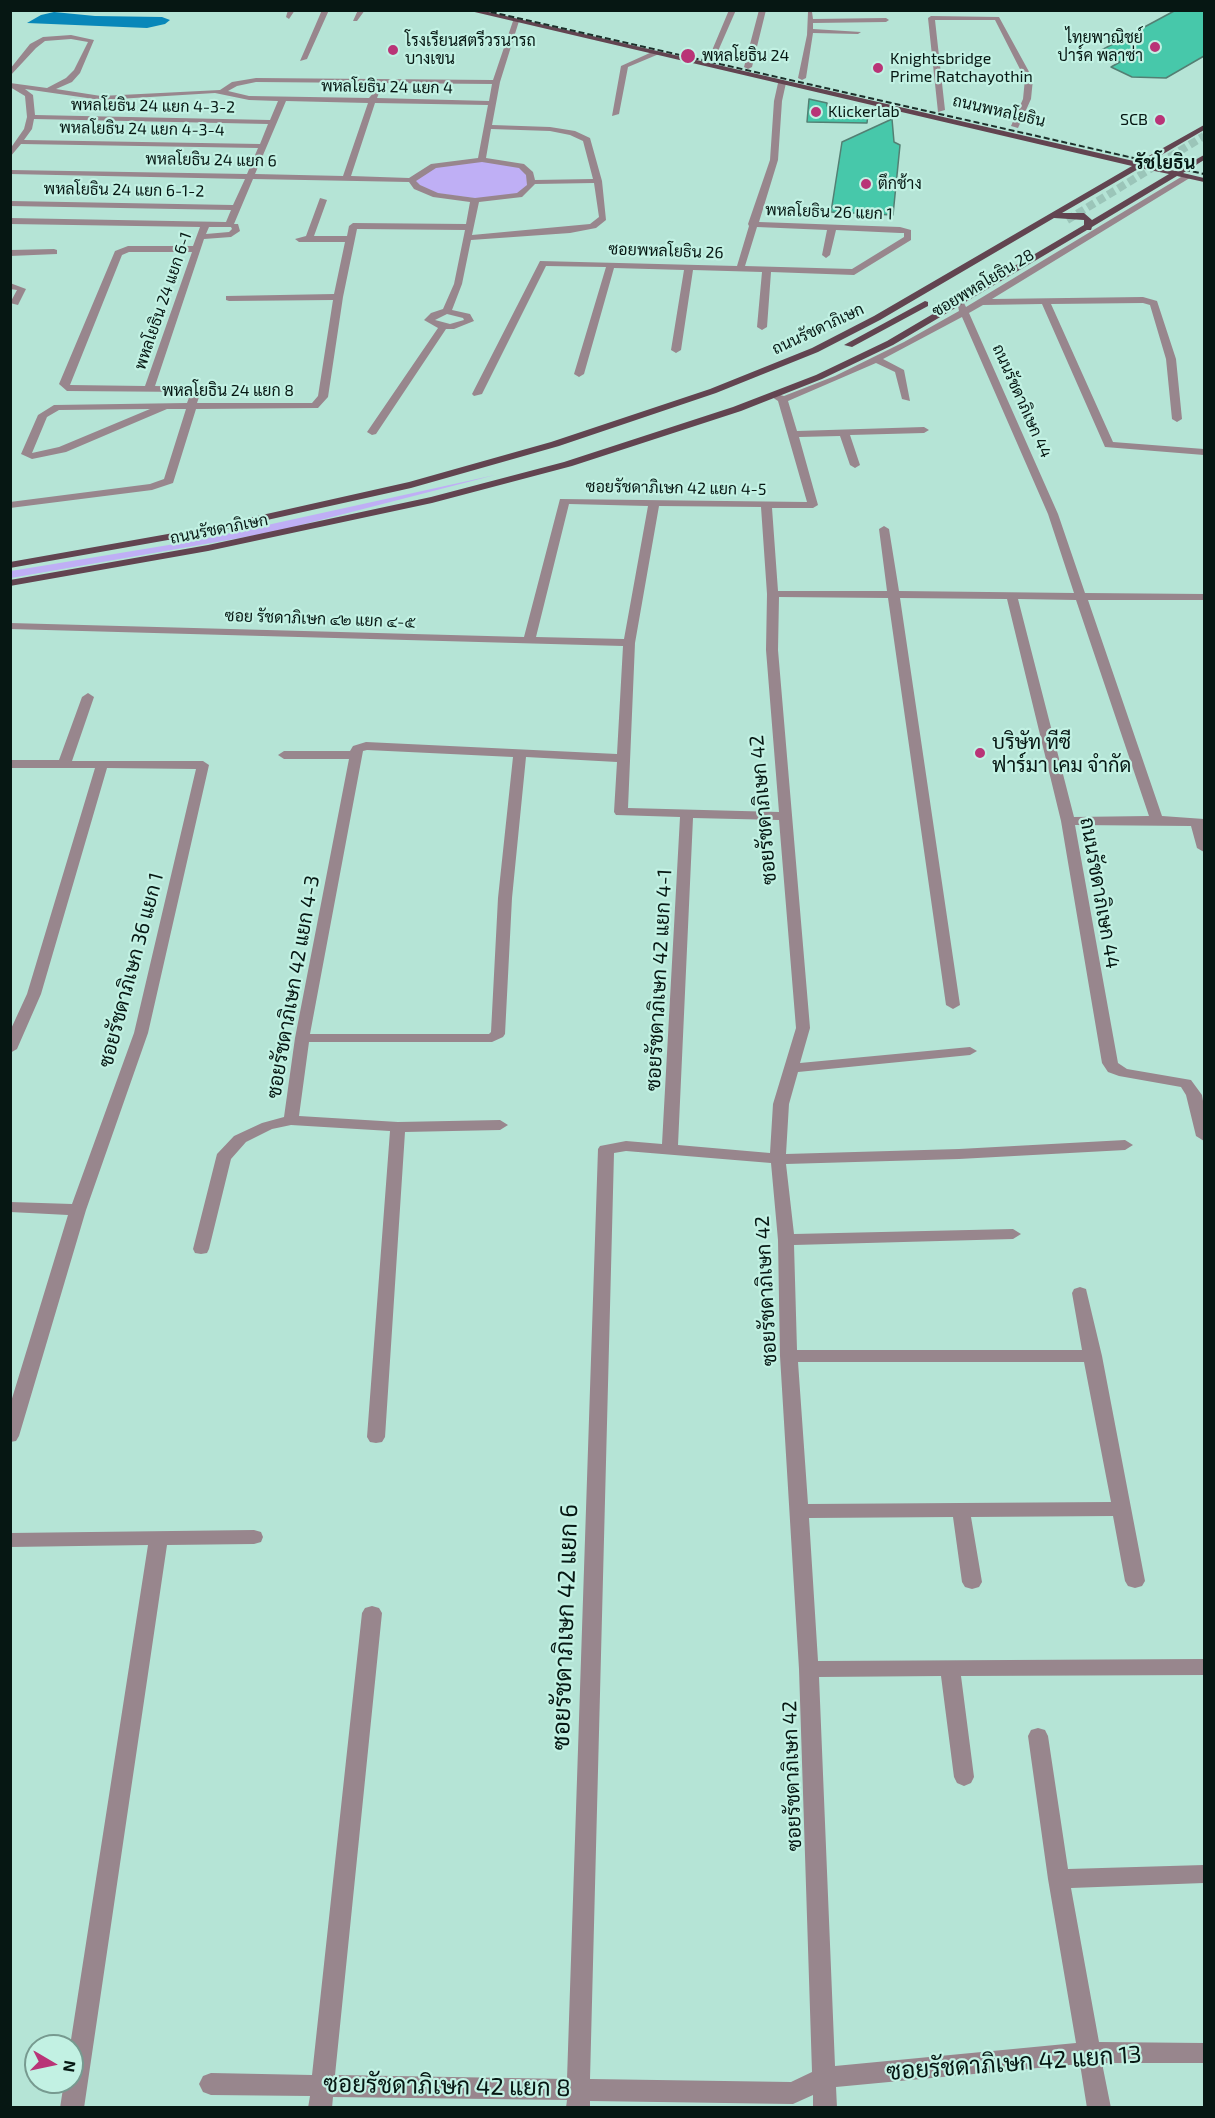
<!DOCTYPE html>
<meta charset="utf-8">
<style>
body{margin:0}
#map{position:relative;width:1215px;height:2118px;overflow:hidden;background:#b5e4d6;font-family:"Exo 2",sans-serif}
canvas{display:block}
.frame{position:absolute;inset:0;border:12px solid #061713;pointer-events:none}
.north{position:absolute;left:24px;top:2034px;width:60px;height:60px;box-sizing:border-box;background:#c2f1e3;border:2px solid #779a90;border-radius:50%;rotate:99deg;font-size:16px;font-weight:700;line-height:24px;text-align:center;color:#061713}
.north::after{content:'';display:block;margin:auto;width:21px;height:27px;background:#b93477;clip-path:polygon(50% 0,100% 100%,50% 72%,0 100%)}
</style>
<div id="map">
<canvas width="1215" height="2118"></canvas>
<div class="frame"></div>
<div class="north">N</div>
</div>
<script>
const ctx = document.querySelector('canvas').getContext('2d');
ctx.lineJoin = 'round';
function fillPath(path, color) { ctx.fillStyle = color; ctx.fill(path, 'evenodd'); }
const poly = rows => new Path2D(rows.map(r => 'M' + r).join(''));
function stroke(path, color, width, dash) { ctx.strokeStyle = color; ctx.lineWidth = width; ctx.lineCap = dash ? 'butt' : 'round'; ctx.setLineDash(dash || []); ctx.stroke(path); }
function drawText(font, color, halo, rows, align = 'center') {
  ctx.font = font + ' "Exo 2",Sarabun,sans-serif'; ctx.lineWidth = 4.5; ctx.setLineDash([]); ctx.textBaseline = 'middle'; ctx.strokeStyle = halo; ctx.fillStyle = color; for (const [text, x, y, turn = 0] of rows) {
    ctx.save(); ctx.translate(x, y); ctx.rotate((+turn || 0) * Math.PI / 180); ctx.textAlign = isNaN(turn) ? turn : align; if (halo) ctx.strokeText(text, 0, 0); ctx.fillText(text, 0, 0); ctx.restore();
  }
}
const green = poly([
 [482,160,524,168,530,176,528,190,511,196,481,199,426,192,413,183,432,167],
 [495,475,274,532,11,578,11,571,199,540]
]);
const water = poly([
 [54,12,95,16,162,17,170,20,165,24,147,28,27,23,41,15]
]);
const building = poly([
 [1176,10,1204,10,1204,56,1166,78,1132,77,1111,67,1120,62,1098,52,1176,10],
 [809,99,827,103,827,106,868,114,867,123,807,122,809,99],
 [892,119,894,142,900,145,893,215,831,212,842,142,892,119]
]);
const primaryTunnel = poly([
 [1067,220,1204,136]
]);
const street = poly([
 [288,10,295,10,289,19,286,17,288,10],
 [322,10,329,10,307,59,300,61,322,10],
 [358,10,365,10,357,21,353,21,358,10],
 [729,10,736,10,715,58,708,60,729,10],
 [759,10,766,10,752,67,748,69,744,67,759,10],
 [808,12,812,12,813,19,886,18,889,20,886,22,813,23,813,29,861,32,858,34,813,33,806,78,802,80,798,78,807,35,808,12],
 [931,16,999,17,1033,79,1031,99,1018,128,1011,126,1023,99,1025,79,995,20,935,20,945,110,938,112,928,18,931,16],
 [516,19,519,21,500,82,492,125,550,127,575,131,590,138,602,181,606,220,596,228,570,233,471,240,462,284,452,310,470,314,474,321,454,329,446,329,376,434,372,435,367,432,438,328,424,320,431,313,443,309,454,284,465,230,357,229,343,297,328,397,318,408,196,409,173,483,152,490,10,508,10,502,150,484,164,479,186,409,167,409,66,452,32,459,21,454,38,415,54,405,187,403,191,392,67,391,59,384,115,251,128,246,193,246,200,227,10,224,10,218,226,222,231,210,10,206,10,201,233,205,245,179,10,174,10,170,247,174,258,148,21,144,10,157,10,149,24,129,27,117,25,96,10,87,10,83,47,88,66,78,74,70,88,42,71,39,45,41,36,48,10,76,10,69,30,44,43,37,71,35,94,40,80,73,72,82,56,89,101,96,220,90,232,82,256,78,493,80,513,21,516,19],
 [256,82,492,84,489,101,377,98,379,93,375,91,369,98,249,96,228,91,237,86,256,82],
 [25,89,101,100,215,93,249,100,278,101,270,120,35,115,33,95,25,89],
 [286,101,368,103,343,176,255,174,286,101],
 [375,103,488,105,478,158,431,164,409,178,351,176,375,103],
 [34,119,268,124,260,144,24,140,32,129,34,119],
 [491,129,550,131,570,135,583,141,593,179,535,180,533,172,524,164,486,158,491,129],
 [482,162,519,168,526,175,527,185,517,193,475,198,438,193,420,185,416,181,436,168,482,162],
 [253,179,409,182,414,189,433,197,470,202,466,224,353,223,349,226,347,236,314,236,327,200,320,198,306,236,295,239,299,242,345,242,334,294,226,296,226,300,229,301,333,300,318,396,312,403,197,403,201,391,196,387,155,386,204,239,231,237,240,231,238,224,234,224,253,179],
 [594,183,599,217,590,224,472,235,479,202,522,197,535,184,594,183],
 [209,227,231,227,232,229,229,232,206,234,209,227],
 [129,252,192,252,145,386,70,385,122,255,129,252],
 [447,314,463,318,464,320,450,324,435,320,447,314],
 [150,409,59,447,32,453,47,417,59,410,150,409],
 [652,52,659,54,628,67,619,114,612,116,621,66,652,52],
 [782,81,786,83,782,101,778,160,759,222,900,227,911,230,911,240,854,275,771,272,767,327,762,330,757,327,762,272,693,270,681,350,676,353,671,350,684,270,614,268,584,374,579,377,574,374,606,267,546,266,482,394,474,396,472,394,540,261,737,266,749,226,748,224,770,160,774,101,778,83,782,81],
 [757,227,827,230,822,255,826,258,830,255,836,230,900,233,904,233,904,237,852,269,745,266,757,227],
 [1186,174,1193,176,992,299,1143,297,1157,301,1176,359,1182,419,1177,422,1172,419,1166,359,1150,305,1143,303,1051,304,1113,442,1204,449,1204,455,1105,447,1042,304,983,305,969,313,1058,514,1085,593,1204,594,1204,600,1088,600,1162,816,1204,819,1204,852,1197,848,1191,826,1075,825,1118,1063,1127,1069,1191,1080,1202,1095,1204,1107,1204,1141,1196,1136,1186,1095,1181,1087,1119,1076,1108,1072,1102,1063,1061,821,1007,599,900,598,960,1005,953,1009,946,1005,888,598,779,597,778,650,810,1028,800,1063,970,1047,977,1051,970,1055,798,1072,789,1104,786,1154,959,1149,1125,1140,1133,1145,1125,1150,959,1159,786,1164,794,1234,1013,1229,1021,1234,1013,1239,794,1245,797,1350,1082,1350,1072,1293,1074,1289,1080,1287,1086,1289,1102,1356,1145,1581,1142,1586,1135,1588,1128,1586,1125,1581,1113,1516,971,1517,982,1582,979,1587,972,1589,965,1587,962,1582,953,1517,809,1518,818,1661,1204,1659,1204,1675,961,1676,974,1777,971,1783,964,1786,957,1783,954,1777,941,1676,819,1677,835,2066,1076,2043,1048,1879,1028,1736,1031,1730,1038,1728,1045,1730,1048,1736,1068,1869,1204,1865,1204,1883,1071,1888,1099,2042,1204,2043,1204,2063,1102,2063,1111,2108,1087,2108,1080,2064,836,2087,837,2108,813,2108,813,2095,793,2104,590,2101,590,2108,566,2108,567,2100,333,2097,332,2108,308,2108,310,2096,211,2095,203,2092,199,2084,203,2076,211,2073,312,2075,362,1613,365,1608,372,1606,379,1608,382,1613,335,2075,567,2079,598,1149,600,1146,626,1141,662,1144,680,817,616,815,614,812,617,762,526,757,512,898,505,1034,503,1037,492,1042,309,1042,299,1116,398,1122,500,1120,508,1125,500,1130,405,1132,385,1437,382,1442,376,1443,370,1442,367,1437,390,1131,291,1125,272,1129,246,1142,231,1159,209,1249,207,1253,201,1254,195,1253,193,1249,217,1154,234,1136,262,1123,284,1117,295,1038,349,759,284,759,278,755,284,751,350,751,353,746,366,742,617,754,623,646,10,629,10,623,524,637,560,499,807,502,778,401,772,397,772,393,784,396,835,376,904,342,959,311,957,301,963,301,966,307,1186,174],
 [962,317,1048,514,1074,593,899,591,889,529,884,526,879,529,887,591,778,591,772,508,813,508,818,505,799,437,840,436,850,465,855,468,860,465,850,435,924,433,929,430,924,427,797,431,788,401,876,363,895,372,902,399,910,401,904,370,883,359,962,317],
 [569,504,648,506,624,639,536,637,569,504],
 [659,506,761,507,767,594,766,650,779,812,628,808,635,643,659,506],
 [1018,599,1076,600,1149,816,1074,817,1018,599],
 [367,750,513,757,498,898,491,1032,489,1034,310,1034,363,751,367,750],
 [693,818,779,820,796,1028,773,1104,770,1153,678,1145,693,818],
 [626,1151,771,1163,778,1240,780,1356,799,1669,812,2072,791,2082,590,2079,614,1153,626,1151],
 [798,1362,1084,1362,1111,1502,808,1504,798,1362],
 [54,249,57,250,57,254,10,256,10,250,54,249],
 [10,283,26,289,18,305,10,303,17,290,10,289,10,283],
 [88,693,94,697,72,761,203,761,209,765,148,1033,86,1210,19,1436,16,1441,10,1442,10,1405,68,1215,10,1212,10,1202,72,1204,134,1033,196,769,107,768,41,994,17,1049,10,1053,10,1031,27,994,95,768,10,768,10,760,59,760,82,697,88,693],
 [254,1530,261,1532,263,1537,261,1542,254,1544,167,1545,84,2108,60,2108,64,2082,72,2082,72,2046,70,2046,148,1545,10,1547,10,1533,254,1530]
]);
const primary = poly([
 [466,10,480,10,1138,162,1204,125,1204,130,1146,164,1175,171,1204,155,1204,160,1183,173,1204,178,1204,182,1177,176,1092,227,1091,230,1087,230,893,345,822,379,741,411,572,466,432,503,208,551,10,586,10,580,208,545,431,497,564,462,733,407,816,375,887,341,1084,225,1084,220,1054,218,880,320,818,352,716,393,559,446,411,488,213,532,10,568,10,562,213,526,409,482,551,442,710,389,812,348,874,316,1132,166,466,10],
 [1140,168,1169,174,1092,220,1084,213,1062,213,1140,168],
 [925,301,928,302,928,306,852,347,844,345,925,301]
]);
const rail = poly([
 [482,10,1204,174]
]);
const markers = [
 [1155,47,6,"#b93477"],
 [393,50,6,"#b93477"],
 [688,56,8,"#b93477"],
 [878,68,6,"#b93477"],
 [816,112,6,"#b93477"],
 [1160,120,6,"#b93477"],
 [866,184,6,"#b93477"],
 [980,753,6,"#b93477"]
];
const farPoinames = [
 ["ไทยพาณิชย์",1143,38,"right"],
 ["ปาร์ค พลาซ่า",1143,56,"right"],
 ["โรงเรียนสตรีวรนารถ",405,41],
 ["บางเขน",405,59],
 ["พหลโยธิน 24",702,56],
 ["Knightsbridge",890,59],
 ["Prime Ratchayothin",890,77],
 ["Klickerlab",828,112],
 ["SCB",1148,120,"right"],
 ["ตึกช้าง",878,184]
];
const farStreetnames = [
 ["พหลโยธิน 24 แยก 4",387,87,1],
 ["พหลโยธิน 24 แยก 4-3-2",153,106,1],
 ["ถนนพหลโยธิน",999,111,13],
 ["พหลโยธิน 24 แยก 4-3-4",142,129,1],
 ["พหลโยธิน 24 แยก 6",211,160,1],
 ["พหลโยธิน 24 แยก 6-1-2",124,190,1],
 ["พหลโยธิน 26 แยก 1",829,212,2],
 ["ซอยพหลโยธิน 26",666,251,2],
 ["ซอยพหลโยธิน 28",983,283,-31],
 ["พหลโยธิน 24 แยก 6-1",163,301,-71],
 ["ถนนรัชดาภิเษก",818,329,-25],
 ["พหลโยธิน 24 แยก 8",228,391],
 ["ถนนรัชดาภิเษก 44",1022,401,66],
 ["ซอยรัชดาภิเษก 42 แยก 4-5",676,488,1],
 ["ถนนรัชดาภิเษก",219,529,-11],
 ["ซอย รัชดาภิเษก ๔๒ แยก ๔-๕",320,619,2]
];
const farNeighbourhoodnames = [
 ["รัชโยธิน",1165,163]
];
const poiNames = [
 ["บริษัท ทีซี",992,742],
 ["ฟาร์มา เคม จำกัด",992,765]
];
const streetNames = [
 ["ซอยรัชดาภิเษก 42",763,810,-95],
 ["ถนนรัชดาภิเษก 44",1100,893,80],
 ["ซอยรัชดาภิเษก 36 แยก 1",131,970,-75],
 ["ซอยรัชดาภิเษก 42 แยก 4-1",659,980,-87],
 ["ซอยรัชดาภิเษก 42 แยก 4-3",293,987,-80],
 ["ซอยรัชดาภิเษก 42",766,1291,-93],
 ["ซอยรัชดาภิเษก 42",792,1776,-92]
];
const nearStreetnames = [
 ["ซอยรัชดาภิเษก 42 แยก 6",565,1627,-88],
 ["ซอยรัชดาภิเษก 42 แยก 13",1014,2063,-4],
 ["ซอยรัชดาภิเษก 42 แยก 8",447,2086,1]
];
fillPath(green, '#bfaff5');
fillPath(water, '#0887b9');
fillPath(building, '#47c8aa');
stroke(building, '#537f73', 1.5);
stroke(primaryTunnel, '#9bc5b9', 8, [8, 4]);
fillPath(street, '#98868d');
fillPath(primary, '#624450');
stroke(rail, '#1b2f2a', 2, [6, 3]);
for (const [x, y, r, color] of markers) { const dot = new Path2D(); dot.arc(x, y, r, 0, 2 * Math.PI); ctx.fillStyle = color; ctx.fill(dot); stroke(dot, '#c2f1e3', 2); }
drawText('16px', '#061713', '#c2f1e3', farPoinames, 'left');
drawText('16px', '#061713', '#c2f1e3', farStreetnames);
drawText('bold 18px', '#061713', '#c2f1e3', farNeighbourhoodnames);
drawText('20px', '#061713', '#c2f1e3', poiNames, 'left');
drawText('20px', '#061713', '#c2f1e3', streetNames);
drawText('24px', '#061713', '#c2f1e3', nearStreetnames);
</script>
